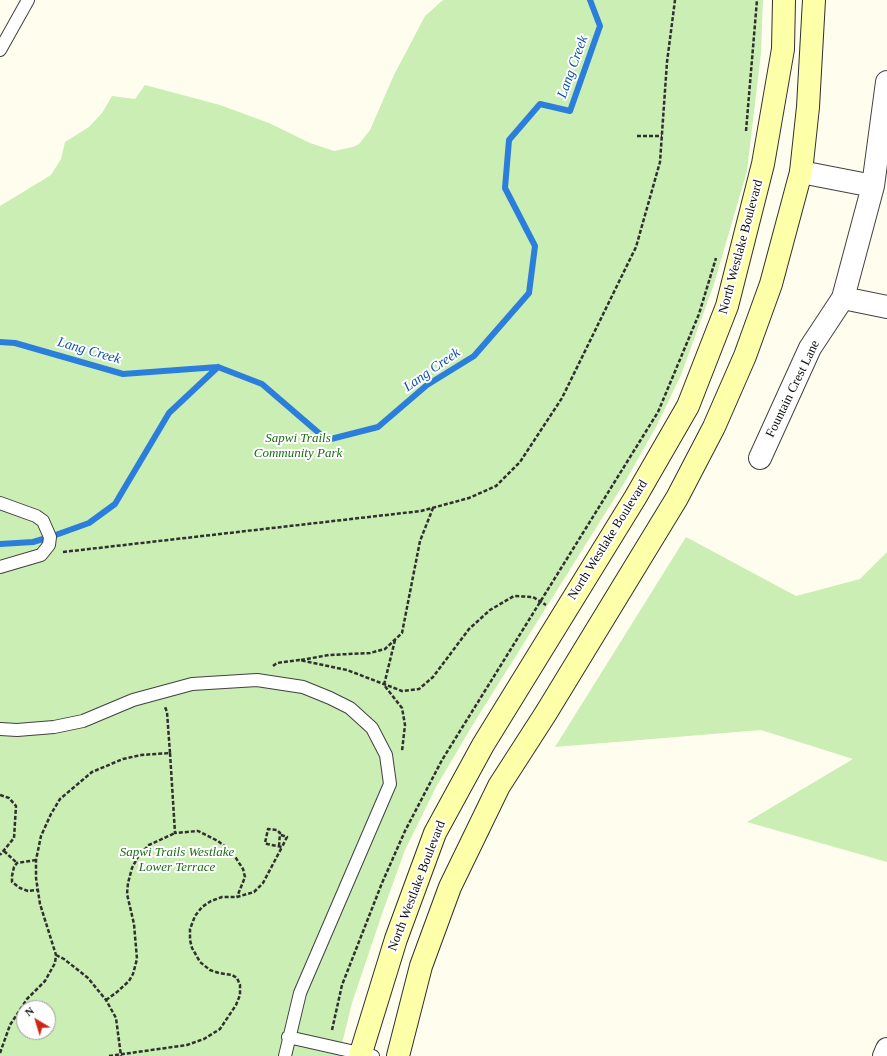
<!DOCTYPE html>
<style>
body{margin:0}
#map{position:relative;width:887px;height:1056px;overflow:hidden;background:#fffeee;font-family:Georgia,serif}
canvas{display:block}
.north{position:absolute;left:16px;top:1000px;width:40px;height:40px;box-sizing:border-box;background:#fff;border:1px solid #9f9f9f;border-radius:50%;rotate:322deg;font-size:11px;font-weight:700;line-height:16px;text-align:center;color:#0e0e0e}
.north::after{content:'';display:block;margin:auto;width:14px;height:18px;background:#cd2616;clip-path:polygon(50% 0,100% 100%,50% 72%,0 100%)}
</style>
<div id="map">
<canvas width="887" height="1056"></canvas>
<div class="north">N</div>
</div>
<script>
const ctx = document.querySelector('canvas').getContext('2d');
ctx.lineJoin = 'round';
function fillPath(path, color) { ctx.fillStyle = color; ctx.fill(path, 'evenodd'); }
const poly = rows => new Path2D(rows.map(r => 'M' + r).join(''));
function stroke(path, color, width, dash) { ctx.strokeStyle = color; ctx.lineWidth = width; ctx.lineCap = dash ? 'butt' : 'round'; ctx.setLineDash(dash || []); ctx.stroke(path); }
function drawText(font, color, halo, rows, align = 'center') {
  ctx.font = font + ' Georgia,serif'; ctx.lineWidth = 4; ctx.setLineDash([]); ctx.textBaseline = 'middle'; ctx.strokeStyle = halo; ctx.fillStyle = color; for (const [text, x, y, turn = 0] of rows) {
    ctx.save(); ctx.translate(x, y); ctx.rotate((+turn || 0) * Math.PI / 180); ctx.textAlign = isNaN(turn) ? turn : align; if (halo) ctx.strokeText(text, 0, 0); ctx.fillText(text, 0, 0); ctx.restore();
  }
}
const green = poly([
 [443,0,763,0,761,53,747,171,714,284,681,375,657,425,626,480,472,726,436,787,405,850,383,911,352,1003,339,1056,0,1056,0,206,51,175,61,159,65,142,89,127,102,113,112,96,135,99,145,85,220,105,269,123,310,143,334,151,353,147,359,144,370,130,394,75,425,16],
 [24,1008,48,1008,48,1032,24,1032],
 [686,537,796,596,860,579,887,552,887,862,747,822,853,759,761,730,555,747]
]);
const stream = poly([
 [0,342,15,343,123,374,218,367,262,384,327,440,378,427,427,385,474,356,529,293,535,246,505,188,509,140,540,104,570,111,600,26,590,0],
 [0,544,33,542,50,537,89,523,115,504,169,413,218,367]
]);
const path = poly([
 [746,131,757,0],
 [637,136,662,136],
 [63,552,421,511,469,498,496,486,520,462,562,398,636,247,660,162,667,62,675,0],
 [395,640,384,685,402,708,405,725,402,751],
 [301,660,329,655,370,653,385,649,402,633,420,541,433,508],
 [273,666,277,663,299,660,347,670,402,691,419,689,433,677,469,629,490,610,514,596,533,597,546,605],
 [170,753,175,833,198,831,218,841,232,852,243,869,245,877,237,897],
 [0,795,9,798,16,806,14,838,0,855],
 [281,835,287,837,282,847],
 [4,851,17,863],
 [36,860,17,863,14,867,12,876,12,882,20,888,28,891,37,890],
 [56,955,64,959,88,978,106,1000,116,1018,121,1056],
 [106,1000,117,992,129,981,133,974,137,959,134,924,127,894,128,883,132,868,139,855,149,845,175,833],
 [332,1030,342,985,382,883,405,831,442,760,658,412,699,314,716,258],
 [0,1053,10,1025,27,999,45,981,55,963,56,955,40,904,36,878,36,860,41,836,51,814,60,799,92,772,123,759,141,755,170,753,167,712,165,707],
 [109,1056,187,1045,204,1039,220,1029,236,1005,240,995,240,985,237,978,232,975,219,973,210,970,200,962,192,948,190,940,190,929,195,916,202,907,211,901,222,897,237,897,254,892,263,883,282,847,267,844,265,843,268,829,277,830,280,833,279,846]
]);
const service = poly([
 [0,50,28,0],
 [0,503,36,516,43,521,50,537,49,545,41,555,0,567],
 [0,729,17,730,54,727,83,721,133,700,192,684,257,680,303,687,330,698,350,708,372,728,386,755,390,784,300,993,285,1056],
 [288,1037,373,1056]
]);
const minor = poly([
 [801,172,873,186],
 [843,298,887,307],
 [760,458,810,348,843,298,873,186,887,82],
 [884,1056,887,1049]
]);
const secondary = poly([
 [360,1056,396,939,435,833,483,745,635,498,688,406,727,306,763,164,783,49,784,0],
 [398,1056,421,966,450,887,499,786,546,713,677,498,714,427,745,356,771,284,801,172,808,107,814,0]
]);
const streetNames = [
 ["North Westlake Boulevard",741,247,-75],
 ["Fountain Crest Lane",793,389,-64],
 ["North Westlake Boulevard",608,540,-58],
 ["North Westlake Boulevard",417,886,-69]
];
const parkNames = [
 ["Sapwi Trails",298,439],
 ["Community Park",298,454],
 ["Sapwi Trails Westlake",177,853],
 ["Lower Terrace",177,868]
];
const waterNames = [
 ["Lang Creek",573,67,-70],
 ["Lang Creek",89,351,16],
 ["Lang Creek",432,370,-35]
];
fillPath(green, '#caeeb3');
stroke(stream, '#2b7edc', 6);
stroke(service, '#414141', 14);
stroke(minor, '#414141', 24);
stroke(secondary, '#303030', 24);
stroke(path, '#303030', 2.5, [4, 2]);
stroke(service, '#fff', 12);
stroke(minor, '#fff', 22);
stroke(secondary, '#fdffa9', 22);
drawText('13px', '#0e0e0e', '#fff', streetNames);
drawText('italic 13px', '#1d6d17', '#fff', parkNames);
drawText('italic 14px', '#0950ad', '#fff', waterNames);
</script>
